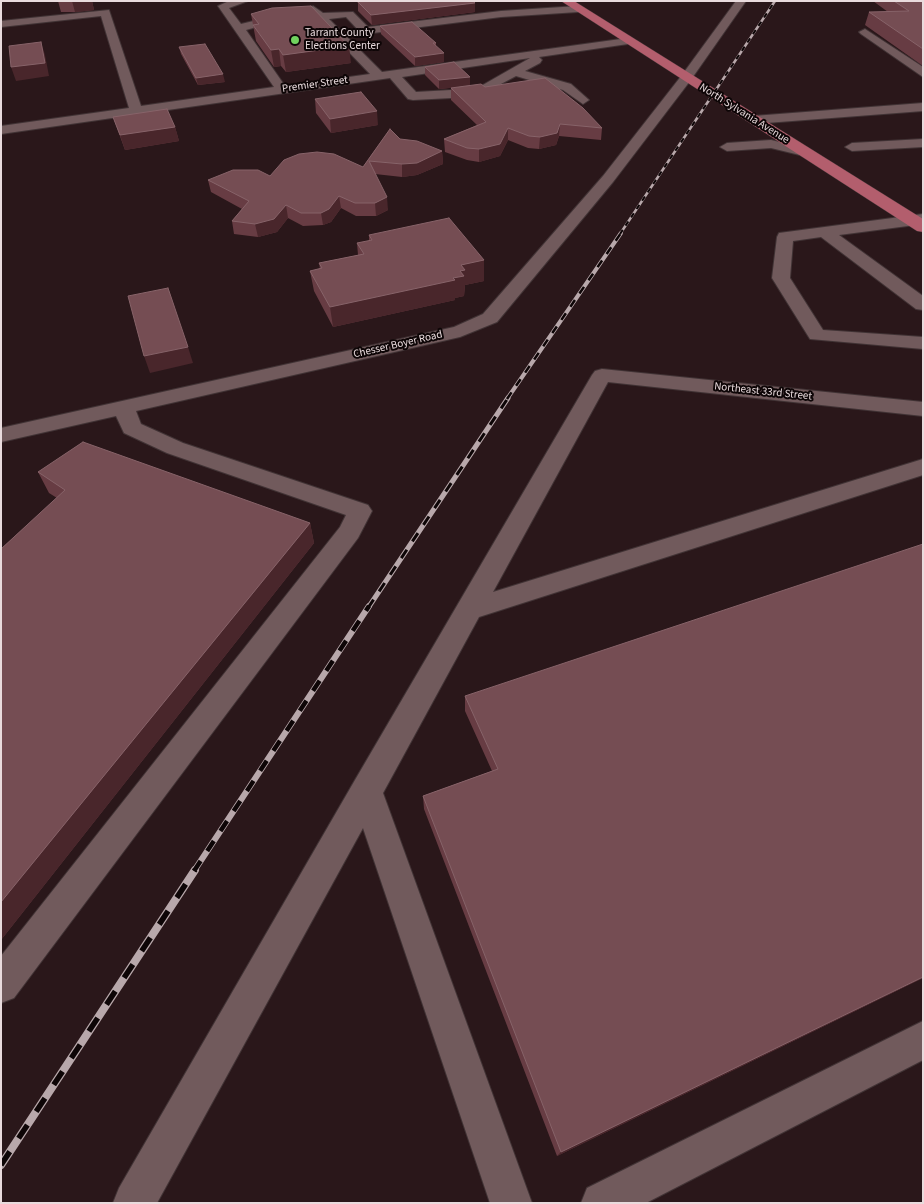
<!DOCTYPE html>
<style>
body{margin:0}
#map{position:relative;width:924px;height:1204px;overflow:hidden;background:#2a171a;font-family:"Source Sans 3",sans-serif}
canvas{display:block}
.frame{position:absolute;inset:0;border:2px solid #e9dbdd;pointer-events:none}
</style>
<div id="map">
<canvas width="924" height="1204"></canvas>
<div class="frame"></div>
</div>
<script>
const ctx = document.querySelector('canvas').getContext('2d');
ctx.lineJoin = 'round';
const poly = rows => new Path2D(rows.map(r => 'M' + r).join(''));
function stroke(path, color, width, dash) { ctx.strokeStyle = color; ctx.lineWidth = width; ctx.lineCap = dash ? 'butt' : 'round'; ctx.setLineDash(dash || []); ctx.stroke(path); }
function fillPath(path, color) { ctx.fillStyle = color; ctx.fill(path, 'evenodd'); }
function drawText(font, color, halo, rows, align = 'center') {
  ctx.font = font + ' "Source Sans 3",sans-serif'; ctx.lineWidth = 4; ctx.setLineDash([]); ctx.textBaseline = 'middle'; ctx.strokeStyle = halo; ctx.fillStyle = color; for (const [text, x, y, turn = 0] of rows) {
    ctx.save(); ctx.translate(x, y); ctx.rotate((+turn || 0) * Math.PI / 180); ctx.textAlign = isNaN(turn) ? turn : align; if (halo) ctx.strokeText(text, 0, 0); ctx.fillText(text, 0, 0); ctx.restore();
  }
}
const minor = poly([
 [229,1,248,1,229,8,241,24,274,16,311,13,308,9,313,6,323,13,353,12,368,27,501,11,578,6,583,9,578,12,501,17,365,34,361,33,346,17,329,19,382,72,628,38,634,41,628,44,539,57,542,60,540,63,525,71,571,84,589,100,583,104,563,90,516,76,484,93,451,98,413,100,408,99,390,78,1,134,1,126,129,108,101,16,1,27,1,21,109,10,141,106,274,87,218,6,229,1],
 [317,19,370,74,285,86,246,30,274,22,317,19],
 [530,58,481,86,451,90,416,92,402,77,530,58],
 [736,1,746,1,690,81,613,182,497,322,460,337,136,411,141,424,183,443,368,505,372,511,358,538,14,998,1,1003,1,956,340,527,346,515,167,453,124,433,116,416,1,442,1,428,454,327,483,314,603,176,682,75,736,1],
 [865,29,923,67,923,77,861,34,859,32,865,29],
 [923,103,923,111,753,124,746,120,753,116,923,103],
 [923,139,923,147,852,151,845,147,852,143,923,139],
 [771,140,809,149,811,152,804,156,771,148,727,151,720,147,727,143,771,140],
 [923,214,923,224,839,235,923,296,923,310,916,309,821,237,793,241,790,278,823,330,923,337,923,349,810,339,772,278,777,237,779,233,923,214],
 [602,369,923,402,923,416,608,382,493,592,923,459,923,475,479,617,383,793,532,1203,490,1203,363,828,157,1203,113,1203,119,1188,355,780,592,375,595,371,602,369],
 [923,1021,923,1060,646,1203,581,1203,587,1188,923,1021]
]);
const major = poly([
 [561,1,574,1,923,219,923,232,917,231,561,1]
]);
const railFar4 = poly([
 [620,234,775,1]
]);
const railFar3 = poly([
 [507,399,621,233]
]);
const railFar2 = poly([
 [368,608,508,398]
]);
const railFar1 = poly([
 [194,871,369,606]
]);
const rail = poly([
 [1,1165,195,870]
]);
const wall = poly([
 [58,1,92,1,94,10,75,12,61,12],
 [356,1,473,1,475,12,372,25,358,11,358,3],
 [873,1,923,1,923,66,865,25,869,12,888,12],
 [251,14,351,63,286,72,281,66,274,67,256,41],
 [380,26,436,43,436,46,444,62,415,66,381,34],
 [179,47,225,82,198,85,181,54],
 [425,67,470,77,470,86,439,89,425,75],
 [485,87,602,128,601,140,559,136,556,145,539,149,528,148,508,140,500,156,479,162,467,160,445,152,444,139,477,125,451,100,451,88],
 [315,99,378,125,331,133,316,113],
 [113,117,175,127,179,141,125,150],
 [390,129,400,139,442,151,443,164,417,175,402,177,375,174,388,210,376,216,356,216,341,208,331,222,323,225,303,226,288,218,277,232,258,237,234,234,232,221,242,209,211,192,208,180,270,176,363,167],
 [369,235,484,260,484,281,465,285,464,296,455,298,455,300,333,327,314,291,310,271,320,269,319,263,358,255,357,243,369,241],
 [38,472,310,523,314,543,1,940,1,549,57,498,49,493],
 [465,696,923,978,557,1156,424,809,423,796,492,771,465,711]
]);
const shadedWall = poly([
 [72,1,92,1,94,10,75,12],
 [475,3,475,12,372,25,371,15],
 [41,42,45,55,49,76,16,81,11,67],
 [349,46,351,63,286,72,283,55],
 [279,49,281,66,274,67,271,50],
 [444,53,444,62,415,66,415,57],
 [223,74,225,82,198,85,196,78],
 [470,77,470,86,439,89,439,80],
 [377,111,378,125,331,133,330,119],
 [560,124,559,136,556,145,539,149,540,137],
 [175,127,179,141,125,150,120,135],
 [508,128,508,140,500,156,479,162,479,149],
 [442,151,443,164,417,175,402,177,402,164],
 [339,196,341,208,331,222,323,225,321,213],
 [387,197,388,210,376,216,375,203],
 [286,205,288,218,277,232,258,237,255,224],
 [484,260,484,281,465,285,464,296,455,298,455,300,333,327,330,307,461,265],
 [188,347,193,363,150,373,144,356],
 [310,523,314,543,1,940,1,902],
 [923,977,923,978,557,1156,561,1152]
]);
const building = poly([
 [362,1,473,1,475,3,371,15,358,2,362,1],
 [894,1,923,1,923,49,869,12,909,11,894,1],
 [311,6,349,46,283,55,279,49,271,50,253,25,259,24,251,14,272,8,311,6],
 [412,22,436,43,433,43,444,53,415,57,380,26,412,22],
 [41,42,45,63,11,67,9,46,41,42],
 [205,44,223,74,196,78,179,47,205,44],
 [454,62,470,77,439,80,425,67,454,62],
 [545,78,583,108,602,128,560,124,557,133,540,137,529,136,508,128,500,144,479,149,467,148,444,139,486,122,451,88,481,84,485,87,545,78],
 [361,92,377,111,330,119,315,99,361,92],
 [167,109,175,127,120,135,113,117,167,109],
 [390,129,400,139,417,141,442,151,417,163,402,164,369,161,387,197,375,203,355,203,339,196,329,209,321,213,301,213,286,205,274,219,255,224,232,221,249,201,208,180,233,170,258,170,270,176,284,160,299,154,317,152,334,154,363,167,390,129],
 [449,218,484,260,461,265,465,270,460,271,464,276,453,278,455,280,330,307,310,271,322,268,319,263,364,254,357,243,372,240,369,235,449,218],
 [168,288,188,347,144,356,128,296,168,288],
 [83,442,310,523,1,902,1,549,65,490,38,472,83,442],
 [923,544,923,977,561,1152,423,796,498,769,465,696,923,544]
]);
const markers = [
 [295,40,5,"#71d25e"]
];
const farPoinames = [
 ["Tarrant County",305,34],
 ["Elections Center",305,47]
];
const farStreetnames = [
 ["Premier Street",315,85,-8],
 ["North Sylvania Avenue",744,114,32],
 ["Chesser Boyer Road",398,345,-13],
 ["Northeast 33rd Street",763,392,6]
];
stroke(minor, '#413335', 2);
stroke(major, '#413335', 1);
fillPath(minor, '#715a5c');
fillPath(major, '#b35e6d');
stroke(railFar4, '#b8a8ab', 2.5);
stroke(railFar3, '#b8a8ab', 4);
stroke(railFar2, '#b8a8ab', 5);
stroke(railFar1, '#b8a8ab', 6);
stroke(rail, '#b8a8ab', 8);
stroke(railFar4, '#0d0506', 2, [5]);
stroke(railFar3, '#0d0506', 2.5, [8]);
stroke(railFar2, '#0d0506', 3, [10]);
stroke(railFar1, '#0d0506', 4.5, [12]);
stroke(rail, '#0d0506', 5.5, [16]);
fillPath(wall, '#673c43');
fillPath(shadedWall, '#49262b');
fillPath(building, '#754d53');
stroke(building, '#876369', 1);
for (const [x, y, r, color] of markers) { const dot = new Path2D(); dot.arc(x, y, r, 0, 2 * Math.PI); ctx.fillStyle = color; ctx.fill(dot); stroke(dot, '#0d0506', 2); }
drawText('11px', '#e9dbdd', '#0d0506', farPoinames, 'left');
drawText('11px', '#e9dbdd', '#0d0506', farStreetnames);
</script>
